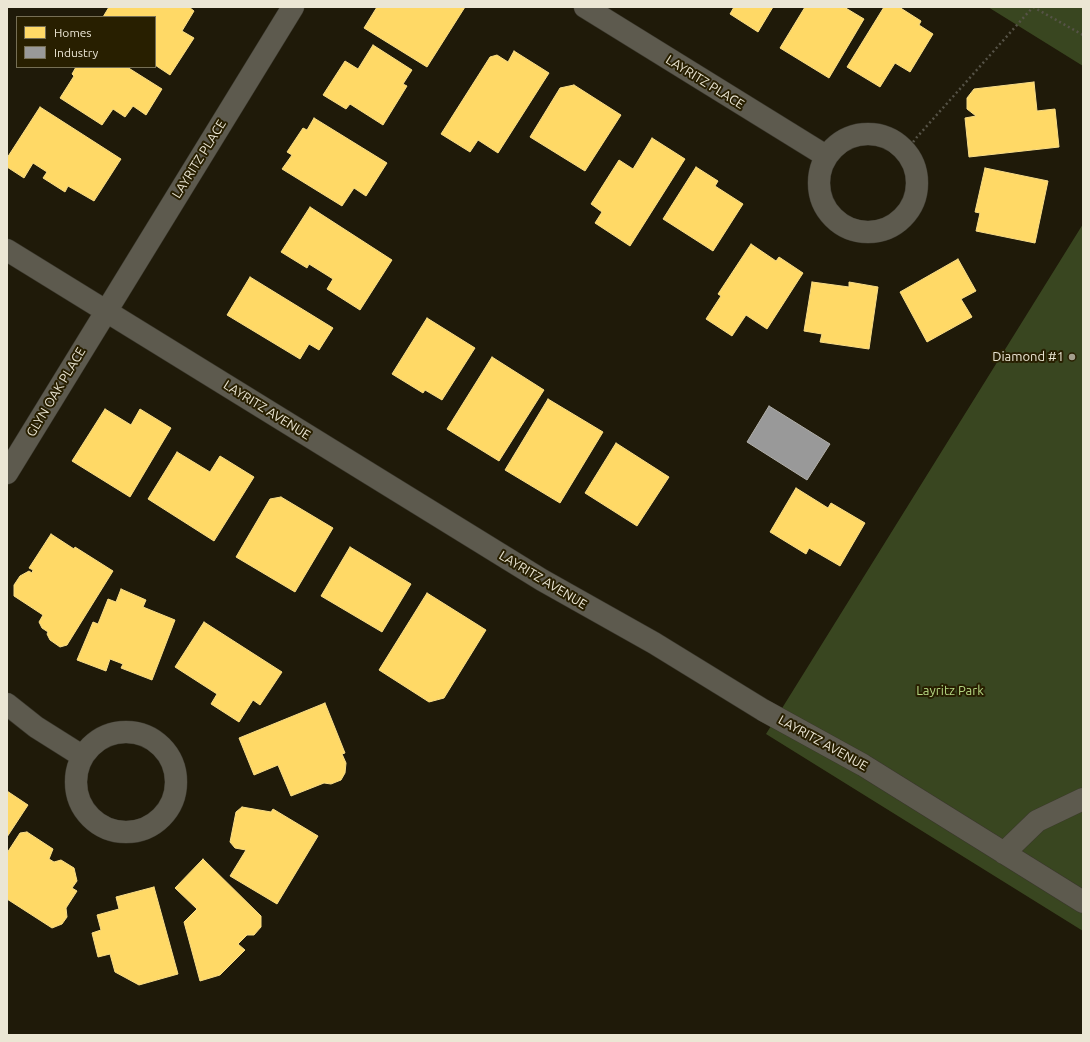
<!DOCTYPE html>
<style>
body{margin:0}
#map{position:relative;width:1090px;height:1042px;overflow:hidden;background:#1f1a09;font-family:Ubuntu,sans-serif}
canvas{display:block}
.frame{position:absolute;inset:0;border:8px solid #ebe6d4;pointer-events:none}
.legend{position:absolute;left:16px;top:16px;width:140px;height:52px;box-sizing:border-box;background:#281f00;border:1px solid #766f55;margin:0;padding:5px 7px;list-style:none;font-size:12px;color:#ebe6d4}
.legend li{display:flex;align-items:center;gap:8px;height:20px}
.legend b{width:20px;border:1px solid #766f55}
</style>
<div id="map">
<canvas width="1090" height="1042"></canvas>
<div class="frame"></div>
<ul class="legend">
<li><b style="height:11px;background:#ffd966"></b>Homes</li>
<li><b style="height:11px;background:#999"></b>Industry</li>
</ul>
</div>
<script>
const ctx = document.querySelector('canvas').getContext('2d');
ctx.lineJoin = 'round';
function fillPath(path, color) { ctx.fillStyle = color; ctx.fill(path, 'evenodd'); }
const poly = rows => new Path2D(rows.map(r => 'M' + r).join(''));
function stroke(path, color, width, dash) { ctx.strokeStyle = color; ctx.lineWidth = width; ctx.lineCap = dash ? 'butt' : 'round'; ctx.setLineDash(dash || []); ctx.stroke(path); }
function drawText(font, color, halo, rows, align = 'center') {
  ctx.font = font + ' Ubuntu,sans-serif'; ctx.lineWidth = 4; ctx.setLineDash([]); ctx.textBaseline = 'middle'; ctx.strokeStyle = halo; ctx.fillStyle = color; for (const [text, x, y, turn = 0] of rows) {
    ctx.save(); ctx.translate(x, y); ctx.rotate((+turn || 0) * Math.PI / 180); ctx.textAlign = isNaN(turn) ? turn : align; if (halo) ctx.strokeText(text, 0, 0); ctx.fillText(text, 0, 0); ctx.restore();
  }
}
const green = poly([
 [988,7,1083,7,1083,66],
 [1083,224,1083,931,766,734]
]);
const homes = poly([
 [109,7,189,7,194,11,182,31,194,38,170,75,155,65,155,17,103,17,109,7],
 [377,7,465,7,427,67,364,28,377,7],
 [734,7,773,7,758,32,730,14,734,7],
 [805,7,844,7,864,19,829,78,780,48,805,7],
 [884,7,899,7,921,21,919,25,933,34,910,72,895,63,880,87,847,67,884,7],
 [373,45,412,70,403,84,407,86,383,125,350,104,346,109,323,95,345,61,358,69,373,45],
 [514,51,549,73,498,153,478,140,470,152,441,134,490,57,497,55,508,62,514,51],
 [76,67,127,67,162,89,146,115,133,106,125,117,113,109,102,125,60,98,74,76,72,74,76,67],
 [1034,82,1037,111,1055,109,1059,147,969,157,965,118,976,116,967,109,967,98,974,89,1034,82],
 [574,85,621,115,585,171,530,137,560,88,574,85],
 [40,107,121,159,94,201,68,186,65,192,43,178,47,172,33,163,24,178,7,167,7,158,40,107],
 [314,118,387,163,366,196,354,188,342,206,282,169,292,155,287,152,303,128,307,130,314,118],
 [652,138,685,159,630,246,595,223,602,212,591,204,619,160,633,169,652,138],
 [696,167,718,181,715,186,743,204,713,251,663,219,696,167],
 [985,168,1048,181,1035,243,976,231,980,213,975,212,985,168],
 [310,207,392,260,360,310,327,289,333,279,309,264,307,268,281,252,310,207],
 [751,244,776,261,779,257,803,273,767,329,746,315,732,336,706,319,721,296,718,294,751,244],
 [958,259,976,291,961,299,972,317,927,342,900,292,958,259],
 [250,277,333,328,319,350,309,344,300,359,227,315,250,277],
 [812,282,849,287,849,282,878,287,869,349,820,342,822,334,804,331,812,282],
 [427,318,475,348,442,400,425,390,423,393,392,374,427,318],
 [492,357,544,390,499,461,447,429,492,357],
 [548,399,603,432,560,503,505,470,548,399],
 [105,409,131,425,140,409,171,428,130,497,72,461,105,409],
 [616,443,669,477,637,526,585,493,616,443],
 [177,452,210,472,220,456,254,477,214,541,148,499,177,452],
 [796,488,828,508,831,503,865,523,840,566,809,548,806,554,770,532,796,488],
 [281,497,333,528,295,592,236,557,270,499,281,497],
 [51,534,74,549,75,547,113,571,67,645,60,647,50,640,47,634,48,632,42,628,39,622,43,615,14,596,14,585,20,576,29,571,32,573,33,570,29,568,51,534],
 [350,547,411,584,382,632,321,596,350,547],
 [121,589,146,600,143,607,175,620,152,680,121,668,123,664,110,659,106,671,77,660,93,622,98,624,108,599,116,602,121,589],
 [427,593,486,630,444,698,429,702,379,670,427,593],
 [204,622,282,672,260,705,253,700,239,722,211,704,217,694,175,667,204,622],
 [325,703,345,753,342,754,346,763,345,773,341,780,331,784,324,783,291,796,278,765,254,775,239,738,325,703],
 [7,791,28,805,7,837,7,791],
 [242,807,271,812,273,809,318,836,277,904,230,876,246,850,235,848,230,842,236,812,242,807],
 [27,832,53,849,49,859,54,862,61,860,74,868,77,881,72,888,77,891,66,908,67,917,62,924,52,928,7,899,7,853,20,833,27,832],
 [203,859,261,916,261,927,254,935,247,935,238,944,245,950,220,975,200,981,184,922,197,909,175,888,203,859],
 [154,887,178,974,139,985,115,972,110,954,98,957,92,933,101,930,97,915,119,909,116,897,154,887]
]);
const industry = poly([
 [769,406,830,444,807,480,747,442,769,406]
]);
const path = poly([
 [1033,7,1083,35],
 [907,150,917,137,1033,7]
]);
const minor = poly([
 [585,7,826,156],
 '819 183a49 49 0 1 1 98 0a49 49 0 1 1-98 0Z',
 [7,250,542,580,654,643,763,710,863,765,1083,902],
 [7,473,293,7],
 [7,704,36,727,82,756],
 '76 782a50 50 0 1 1 100 0a50 50 0 1 1-100 0Z',
 [1004,853,1037,821,1083,799]
]);
const markers = [
 [1072,357,4,"#a49f8d"]
];
const streetNames = [
 ["LAYRITZ PLACE",705,82,32],
 ["LAYRITZ PLACE",199,159,-58],
 ["GLYN OAK PLACE",56,392,-59],
 ["LAYRITZ AVENUE",267,410,32],
 ["LAYRITZ AVENUE",543,580,31],
 ["LAYRITZ AVENUE",823,743,29]
];
const poiNames = [
 ["Diamond #1",1064,357]
];
const parkNames = [
 ["Layritz Park",950,691]
];
fillPath(green, '#394620');
fillPath(homes, '#ffd966');
stroke(homes, '#f9dd87', 1);
fillPath(industry, '#999');
stroke(industry, '#b2b0ab', 1);
stroke(minor, '#3a372c', 23);
stroke(path, '#565347', 2.5, [2, 3]);
stroke(minor, '#5d5a4e', 22);
for (const [x, y, r, color] of markers) { const dot = new Path2D(); dot.arc(x, y, r, 0, 2 * Math.PI); ctx.fillStyle = color; ctx.fill(dot); stroke(dot, '#281f00', 1.5); }
drawText('13px', '#ebe6d4', '#281f00', streetNames);
drawText('13px', '#ebe6d4', '#281f00', poiNames, 'right');
drawText('13px', '#b5d782', '#281f00', parkNames);
</script>
